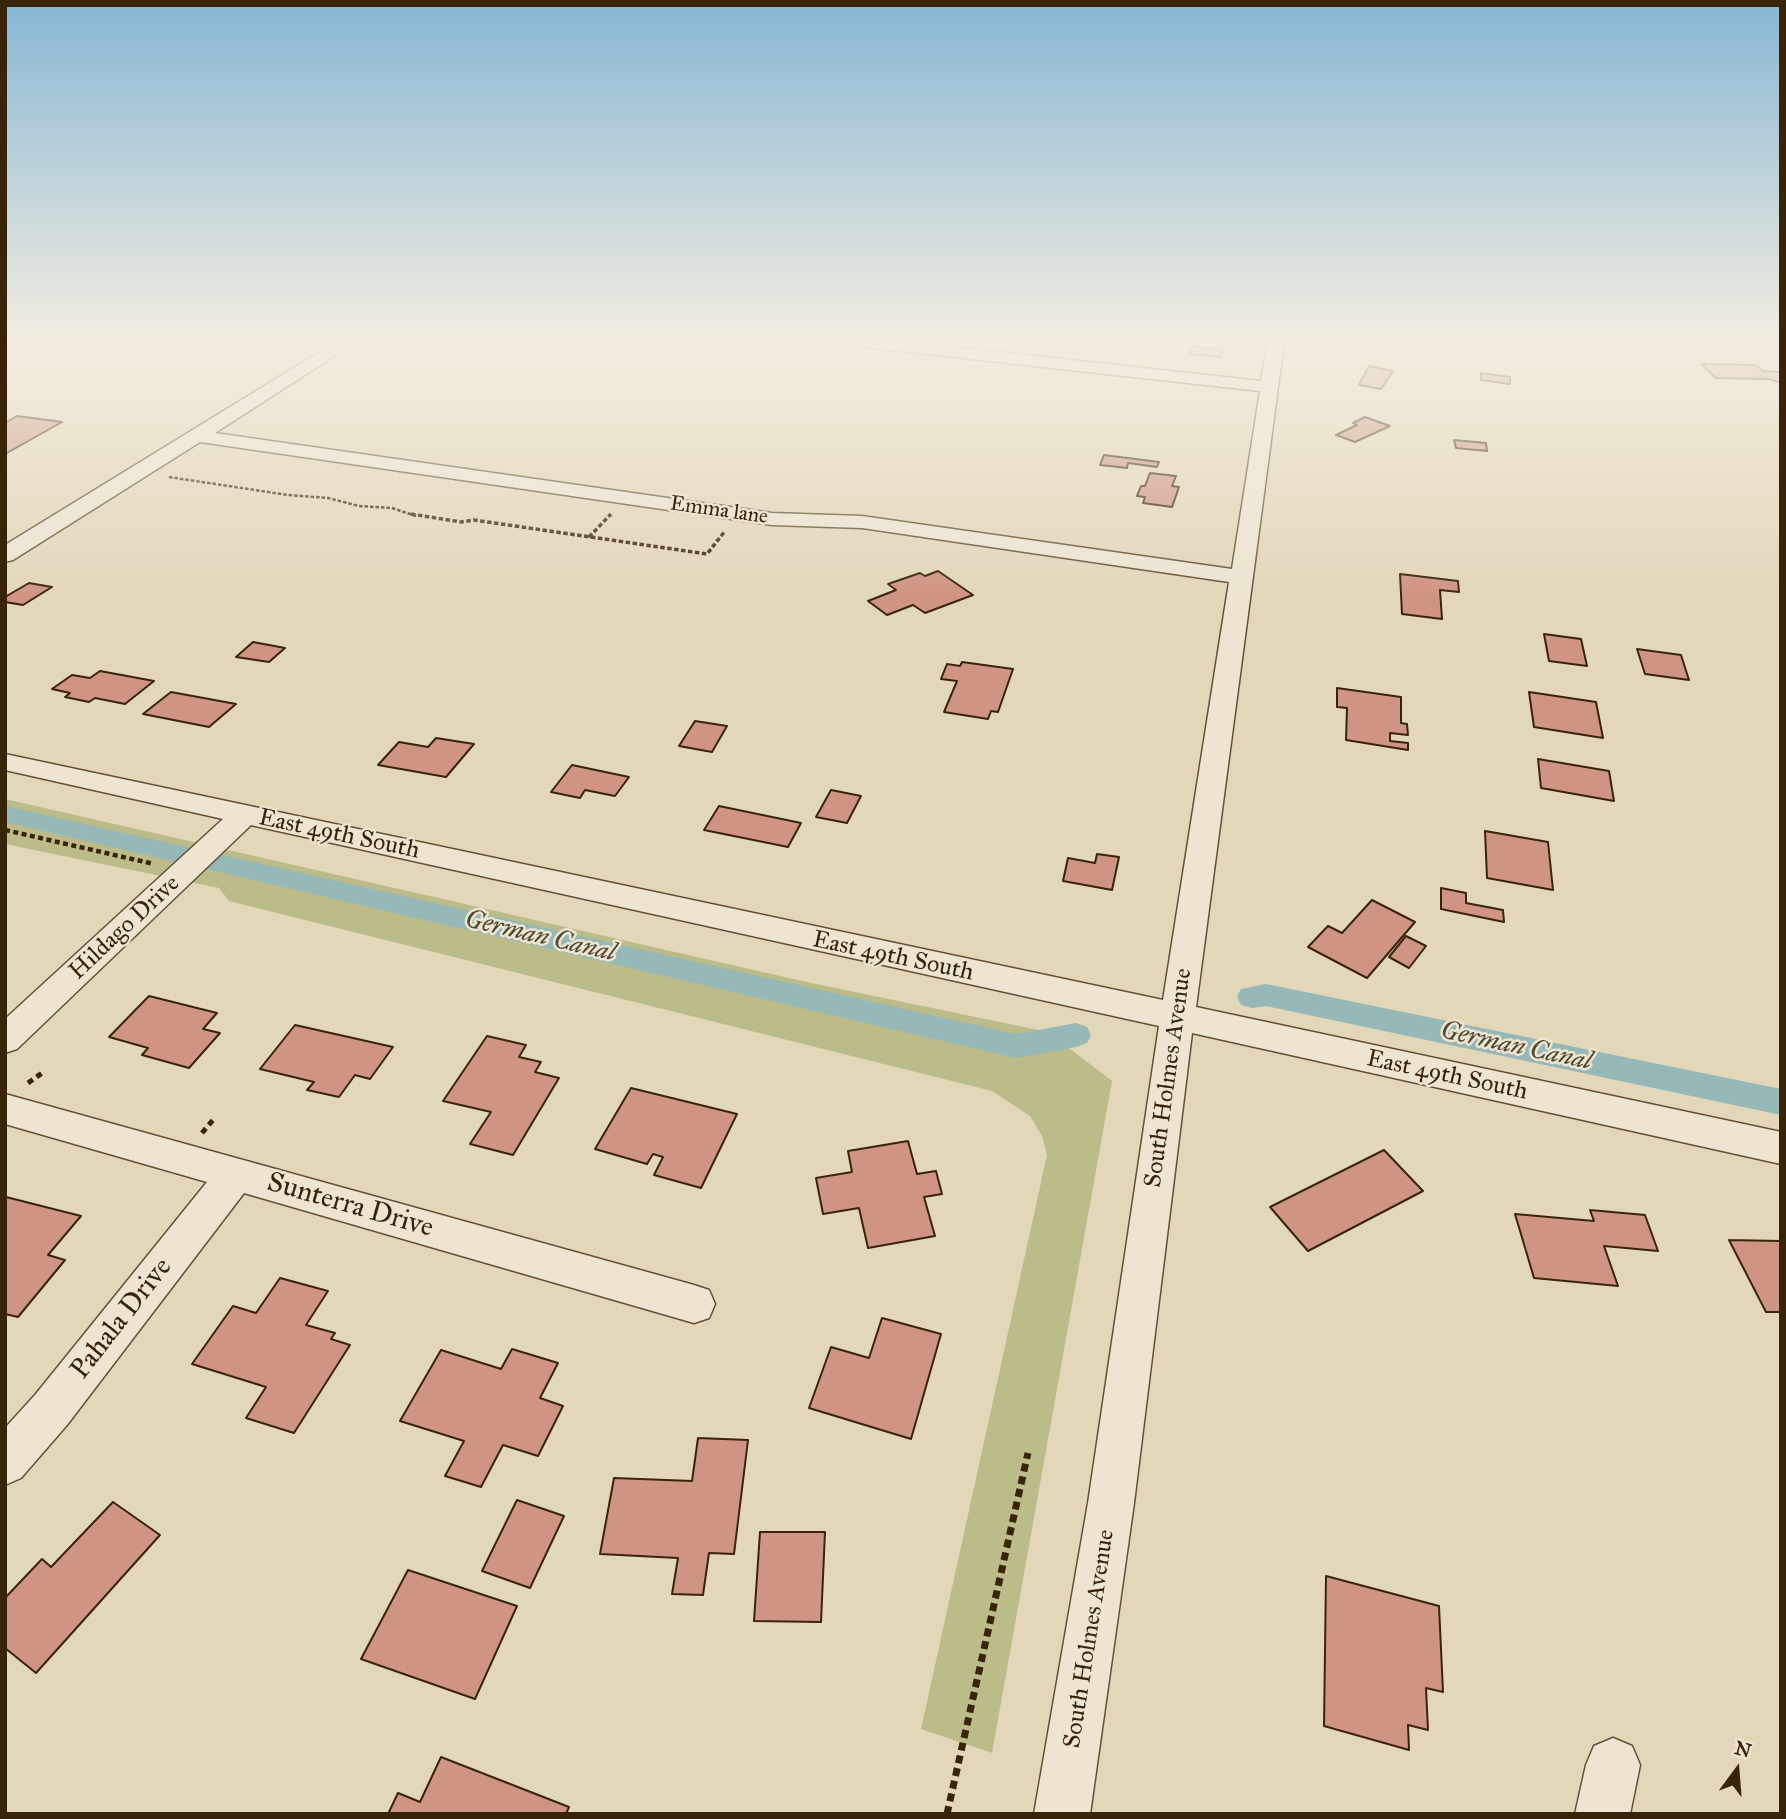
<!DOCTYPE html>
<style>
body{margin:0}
#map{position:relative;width:1786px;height:1819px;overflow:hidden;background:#e3d7ba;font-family:"IM FELL Great Primer",serif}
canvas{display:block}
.frame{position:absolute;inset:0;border:7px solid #392409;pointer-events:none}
.north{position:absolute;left:1702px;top:1735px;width:70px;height:70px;-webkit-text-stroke:5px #ede5d2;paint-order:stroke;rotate:16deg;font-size:19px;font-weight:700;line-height:28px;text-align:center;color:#392409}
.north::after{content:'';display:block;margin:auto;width:24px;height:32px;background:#392409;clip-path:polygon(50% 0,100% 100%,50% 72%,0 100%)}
</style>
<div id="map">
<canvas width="1786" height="1819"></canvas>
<div class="frame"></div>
<div class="north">N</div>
</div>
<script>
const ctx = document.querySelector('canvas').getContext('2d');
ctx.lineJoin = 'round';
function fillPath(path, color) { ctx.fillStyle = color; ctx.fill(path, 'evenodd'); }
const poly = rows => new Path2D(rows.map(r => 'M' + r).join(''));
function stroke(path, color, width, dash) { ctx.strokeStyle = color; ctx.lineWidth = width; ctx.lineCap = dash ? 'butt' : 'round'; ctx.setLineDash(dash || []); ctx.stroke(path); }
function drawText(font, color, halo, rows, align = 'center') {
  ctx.font = font + ' "IM FELL Great Primer",serif'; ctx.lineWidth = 5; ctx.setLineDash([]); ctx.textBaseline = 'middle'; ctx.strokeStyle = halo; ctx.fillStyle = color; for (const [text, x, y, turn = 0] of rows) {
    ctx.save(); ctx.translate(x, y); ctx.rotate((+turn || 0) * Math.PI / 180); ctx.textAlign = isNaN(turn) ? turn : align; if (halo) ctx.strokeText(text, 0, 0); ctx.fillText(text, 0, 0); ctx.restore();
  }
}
const green = poly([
 [5,799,802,981,1048,1032,1112,1081,992,1753,921,1729,1047,1155,1042,1136,1030,1116,992,1091,229,901,219,888,5,844]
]);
const canal = poly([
 [5,806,1016,1034,1076,1023,1087,1027,1091,1035,1087,1043,1076,1047,1016,1058,5,822,5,806],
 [1266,984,1781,1089,1781,1115,1266,1006,1252,1008,1241,1005,1237,997,1241,989,1266,984]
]);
const building = poly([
 [1192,346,1224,350,1221,357,1188,354,1192,346],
 [1701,364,1756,365,1763,371,1781,372,1781,383,1769,379,1716,378,1701,364],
 [1369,366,1393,371,1381,389,1359,385,1369,366],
 [1481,373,1510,377,1510,384,1481,380,1481,373],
 [17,416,62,422,5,454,5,423,17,416],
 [1365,417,1390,426,1355,442,1336,435,1357,425,1353,423,1365,417],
 [1454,440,1486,443,1487,451,1456,448,1454,440],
 [1104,455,1159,462,1157,467,1128,463,1127,468,1100,465,1104,455],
 [1150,473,1176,476,1172,486,1179,487,1172,507,1143,503,1145,497,1137,496,1141,486,1145,486,1150,473],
 [938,571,973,595,925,613,913,605,887,615,868,601,896,590,888,584,920,573,925,576,938,571],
 [1400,574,1458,581,1459,592,1440,590,1442,619,1402,614,1400,574],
 [29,583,52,587,23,605,5,602,5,597,29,583],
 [1544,634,1581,639,1587,666,1549,661,1544,634],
 [253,642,285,648,269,662,236,657,253,642],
 [1637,649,1681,655,1689,680,1645,674,1637,649],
 [962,662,1013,669,998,712,991,711,988,719,944,712,957,681,941,679,947,664,960,666,962,662],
 [100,671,154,681,125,704,95,698,89,702,65,697,70,693,52,689,72,675,90,678,100,671],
 [1337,688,1401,697,1401,723,1407,724,1408,735,1390,733,1390,741,1408,743,1408,750,1346,740,1347,708,1337,707,1337,688],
 [171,692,236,704,209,727,143,714,171,692],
 [1529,692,1596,702,1603,738,1534,727,1529,692],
 [695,721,727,726,712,752,679,746,695,721],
 [436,738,474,744,446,777,378,765,399,742,428,747,436,738],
 [1538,759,1609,771,1614,801,1541,788,1538,759],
 [572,765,629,777,615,796,585,790,580,798,551,792,572,765],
 [831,790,861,796,847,823,816,817,831,790],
 [719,806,801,823,788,847,704,830,719,806],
 [1485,831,1548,842,1553,890,1487,878,1485,831],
 [1097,854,1119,857,1112,890,1063,881,1068,858,1095,863,1097,854],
 [1441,888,1466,893,1466,903,1503,910,1504,922,1441,909,1441,888],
 [1372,900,1415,922,1367,978,1308,947,1328,926,1342,933,1372,900],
 [1406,936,1426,946,1409,968,1389,957,1406,936],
 [149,996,217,1013,203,1029,220,1033,189,1068,142,1055,148,1048,109,1037,149,996],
 [295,1025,393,1047,370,1079,355,1075,339,1097,307,1090,314,1082,260,1069,295,1025],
 [487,1036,526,1045,519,1057,541,1062,535,1072,559,1078,513,1155,470,1144,491,1112,443,1101,487,1036],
 [631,1088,737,1114,701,1188,654,1175,663,1157,653,1154,647,1164,595,1149,631,1088],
 [908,1141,917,1174,936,1171,942,1194,924,1197,935,1236,868,1248,859,1208,823,1214,816,1178,852,1172,848,1151,908,1141],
 [1384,1150,1423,1191,1308,1251,1270,1207,1384,1150],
 [6,1197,81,1216,48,1255,65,1260,18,1317,5,1314,6,1197],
 [1590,1210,1645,1215,1658,1251,1604,1246,1618,1286,1534,1278,1515,1214,1594,1221,1590,1210],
 [1729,1240,1781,1241,1781,1312,1766,1312,1729,1240],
 [280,1278,328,1291,306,1325,335,1333,331,1339,350,1345,294,1433,246,1418,266,1387,192,1364,233,1306,256,1313,280,1278],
 [882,1318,941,1334,911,1439,809,1408,831,1347,869,1358,882,1318],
 [512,1349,558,1363,540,1398,563,1406,538,1456,503,1445,481,1487,445,1476,464,1441,400,1421,441,1350,501,1369,512,1349],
 [698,1438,748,1440,734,1554,709,1553,703,1595,672,1594,678,1558,600,1554,614,1478,692,1481,698,1438],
 [517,1500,564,1516,530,1588,482,1571,517,1500],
 [113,1502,160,1535,36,1673,5,1648,5,1598,42,1559,51,1567,113,1502],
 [760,1532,825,1532,821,1622,754,1621,760,1532],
 [408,1570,517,1606,475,1699,361,1659,408,1570],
 [1326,1576,1439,1606,1443,1692,1426,1688,1428,1730,1408,1725,1409,1750,1324,1726,1326,1576],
 [441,1757,569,1807,566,1814,388,1814,398,1793,420,1802,441,1757]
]);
const pathFar4 = poly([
 [169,477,288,495,328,498,359,506,392,508,416,516]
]);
const pathFar3 = poly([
 [411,514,461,522,474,520,707,554,725,531],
 [589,537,611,514]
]);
const pathFar2 = poly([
 [5,830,154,864]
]);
const pathFar1 = poly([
 [28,1083,42,1073],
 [202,1133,213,1120]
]);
const path = poly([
 [947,1814,1028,1453]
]);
const minor = poly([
 [336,342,356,342,215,433,772,513,862,516,1232,569,1260,391,863,347,855,342,908,342,1261,381,1268,342,1284,342,1196,1007,1781,1132,1781,1164,1192,1033,1134,1503,1090,1814,1034,1814,1088,1503,1159,1026,251,825,17,1049,5,1053,5,1019,223,819,5,770,5,754,1163,1000,1229,582,862,528,772,525,200,442,13,560,5,562,5,545,336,342],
 [5,1094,694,1285,709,1290,715,1304,709,1318,694,1323,244,1193,67,1425,21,1478,5,1485,5,1428,35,1395,207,1182,5,1124,5,1094],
 [1613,1738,1632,1746,1640,1765,1630,1814,1575,1814,1586,1765,1594,1746,1613,1738]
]);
const farStreetnames = [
 ["Emma lane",719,511,8]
];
const streetNames = [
 ["East 49th South",339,835,12],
 ["Hildago Drive",125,928,-43],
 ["East 49th South",893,957,12],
 ["East 49th South",1447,1076,12],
 ["South Holmes Avenue",1169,1078,-82],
 ["South Holmes Avenue",1090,1639,-81]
];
const waterNames = [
 ["German Canal",540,937,13],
 ["German Canal",1516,1047,12]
];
const nearStreetnames = [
 ["Sunterra Drive",350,1206,16],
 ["Pahala Drive",122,1319,-52]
];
fillPath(green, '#bcbc8a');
fillPath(canal, '#96b8b6');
fillPath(building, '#cf9483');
stroke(building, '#392409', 2);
stroke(minor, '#645135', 3);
stroke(pathFar4, '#392409', 2.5, [3.5, 2]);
stroke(pathFar3, '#392409', 3.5, [4.5, 2.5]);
stroke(pathFar2, '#392409', 4.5, [5, 3.5]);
stroke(pathFar1, '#392409', 5, [6, 4.5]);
stroke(path, '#392409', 7, [8, 5]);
fillPath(minor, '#ede5d2');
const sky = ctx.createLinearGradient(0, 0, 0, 597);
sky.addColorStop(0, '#87b6d4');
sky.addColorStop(0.57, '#f2ede0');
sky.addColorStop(1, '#f2ede000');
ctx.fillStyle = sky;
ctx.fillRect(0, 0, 1786, 597);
drawText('21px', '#392409', '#ede5d2', farStreetnames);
drawText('24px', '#392409', '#ede5d2', streetNames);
drawText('italic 26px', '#504934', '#ede5d2', waterNames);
drawText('28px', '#392409', '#ede5d2', nearStreetnames);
</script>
